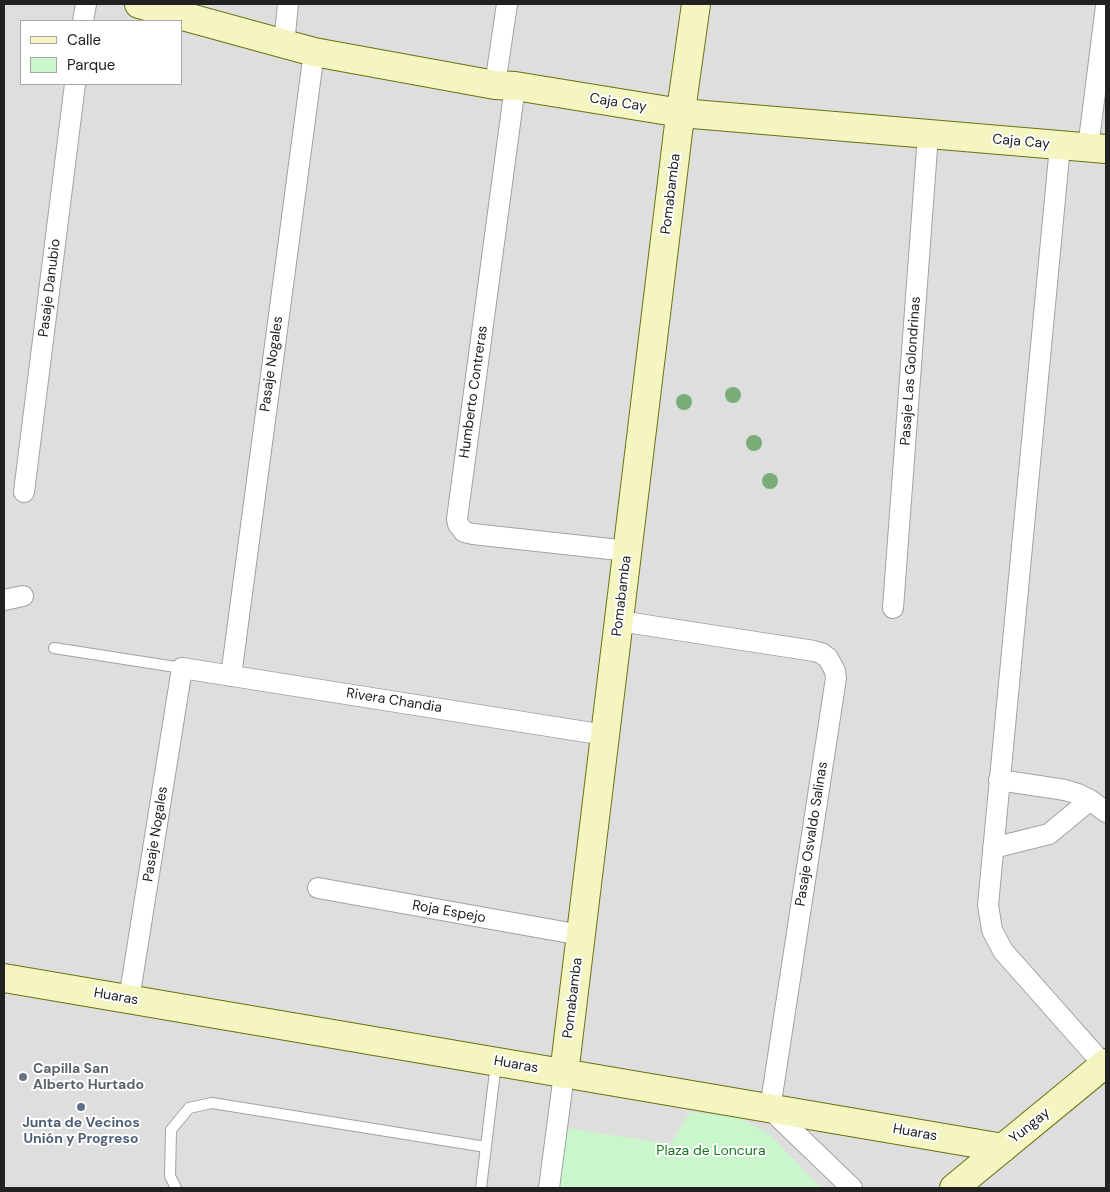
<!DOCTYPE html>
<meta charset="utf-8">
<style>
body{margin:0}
#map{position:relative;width:1110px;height:1192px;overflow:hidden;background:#f0ede8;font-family:"DM Sans",sans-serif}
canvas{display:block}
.frame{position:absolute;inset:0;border:5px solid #212121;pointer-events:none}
.legend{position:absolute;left:20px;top:20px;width:162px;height:65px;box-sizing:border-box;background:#fff;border:1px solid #a6a6a6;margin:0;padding:6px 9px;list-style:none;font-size:15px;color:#212121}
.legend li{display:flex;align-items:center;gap:10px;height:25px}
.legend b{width:25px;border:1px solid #a6a6a6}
</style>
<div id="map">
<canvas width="1110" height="1192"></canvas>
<div class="frame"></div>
<ul class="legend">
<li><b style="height:6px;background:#f4f5c1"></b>Calle</li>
<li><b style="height:14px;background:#caf6cc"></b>Parque</li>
</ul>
</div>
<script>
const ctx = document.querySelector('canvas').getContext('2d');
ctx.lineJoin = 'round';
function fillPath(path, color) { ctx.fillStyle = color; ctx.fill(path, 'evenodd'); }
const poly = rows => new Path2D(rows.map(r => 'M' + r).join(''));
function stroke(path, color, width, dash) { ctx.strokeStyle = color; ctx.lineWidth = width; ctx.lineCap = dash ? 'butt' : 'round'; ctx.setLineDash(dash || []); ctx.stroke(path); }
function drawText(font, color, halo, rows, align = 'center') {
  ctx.font = font + ' "DM Sans",sans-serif'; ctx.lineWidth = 4; ctx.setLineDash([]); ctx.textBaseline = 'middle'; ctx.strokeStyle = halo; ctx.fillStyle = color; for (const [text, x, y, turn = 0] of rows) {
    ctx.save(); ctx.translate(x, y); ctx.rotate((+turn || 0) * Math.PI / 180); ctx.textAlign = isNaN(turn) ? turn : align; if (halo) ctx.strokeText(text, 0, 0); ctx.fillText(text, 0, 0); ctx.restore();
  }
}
const residential = poly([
 [4,4,1106,4,1106,1188,4,1188],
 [21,21,181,21,181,84,21,84]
]);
const park = poly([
 [690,1112,738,1117,769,1134,821,1188,557,1188,566,1128,670,1144]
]);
const lane = poly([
 [54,648,182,668],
 [176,1188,170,1176,171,1130,189,1108,212,1103,486,1147],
 [481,1188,496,1063]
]);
const street = poly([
 [83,21,86,4],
 [284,44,288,4],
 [495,85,507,4],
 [515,86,457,519,458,524,464,532,473,534,628,551],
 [1060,146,988,905,992,930,1003,951,1104,1065],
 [1088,148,1106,6],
 [24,492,75,84],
 [4,600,23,596],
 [893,608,928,135],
 [619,621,814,651,821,653,828,658,835,671,836,678,770,1109,852,1188],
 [231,676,314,52],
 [999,780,1065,790,1078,794,1090,800,1106,812],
 [993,848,1049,834,1090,800],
 [318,888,581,935],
 [129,999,182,668,605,735],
 [549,1188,564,1074]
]);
const secondary = poly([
 [139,4,314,52,495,85,515,86,681,113,1106,149],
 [4,978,1003,1148],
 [564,1074,678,132,696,4],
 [954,1188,1106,1063]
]);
const trees = [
 [733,395],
 [684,402],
 [754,443],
 [770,481]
];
const markers = [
 [23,1077,5,"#6b7280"],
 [81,1107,5,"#5c6f8a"]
];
const streetNames = [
 ["Caja Cay",618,103,9],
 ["Caja Cay",1021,142,5],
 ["Pomabamba",671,194,-83],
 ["Pasaje Danubio",50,288,-83],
 ["Pasaje Nogales",272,364,-82],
 ["Pasaje Las Golondrinas",911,371,-86],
 ["Humberto Contreras",474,392,-82],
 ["Pomabamba",622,596,-83],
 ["Rivera Chandia",394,701,9],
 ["Pasaje Nogales",156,834,-81],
 ["Pasaje Osvaldo Salinas",812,834,-81],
 ["Roja Espejo",449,912,10],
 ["Huaras",116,997,10],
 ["Pomabamba",573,998,-83],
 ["Huaras",516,1065,10],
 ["Yungay",1030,1126,-39],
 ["Huaras",915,1133,10]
];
const worshipNames = [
 ["Capilla San",33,1069],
 ["Alberto Hurtado",33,1085]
];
const serviceNames = [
 ["Junta de Vecinos",81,1123],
 ["Unión y Progreso",81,1139]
];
const parkNames = [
 ["Plaza de Loncura",711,1151]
];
fillPath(residential, '#dfdede');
fillPath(park, '#caf6cc');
stroke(lane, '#a2a2a2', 12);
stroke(street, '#a2a2a2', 22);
stroke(secondary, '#69720e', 30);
stroke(lane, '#fff', 10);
stroke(street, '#fff', 20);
stroke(secondary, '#f4f5c1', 28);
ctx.fillStyle = '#78ad77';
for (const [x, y] of trees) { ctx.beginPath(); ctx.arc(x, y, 8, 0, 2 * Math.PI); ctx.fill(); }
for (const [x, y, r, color] of markers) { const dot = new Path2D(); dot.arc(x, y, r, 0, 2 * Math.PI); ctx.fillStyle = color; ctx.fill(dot); stroke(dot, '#fff', 2); }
drawText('14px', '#212121', '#fff', streetNames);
drawText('bold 14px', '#5b616d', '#fff', worshipNames, 'left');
drawText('bold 14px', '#4e5e75', '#fff', serviceNames);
drawText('14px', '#15791b', '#fff', parkNames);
</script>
